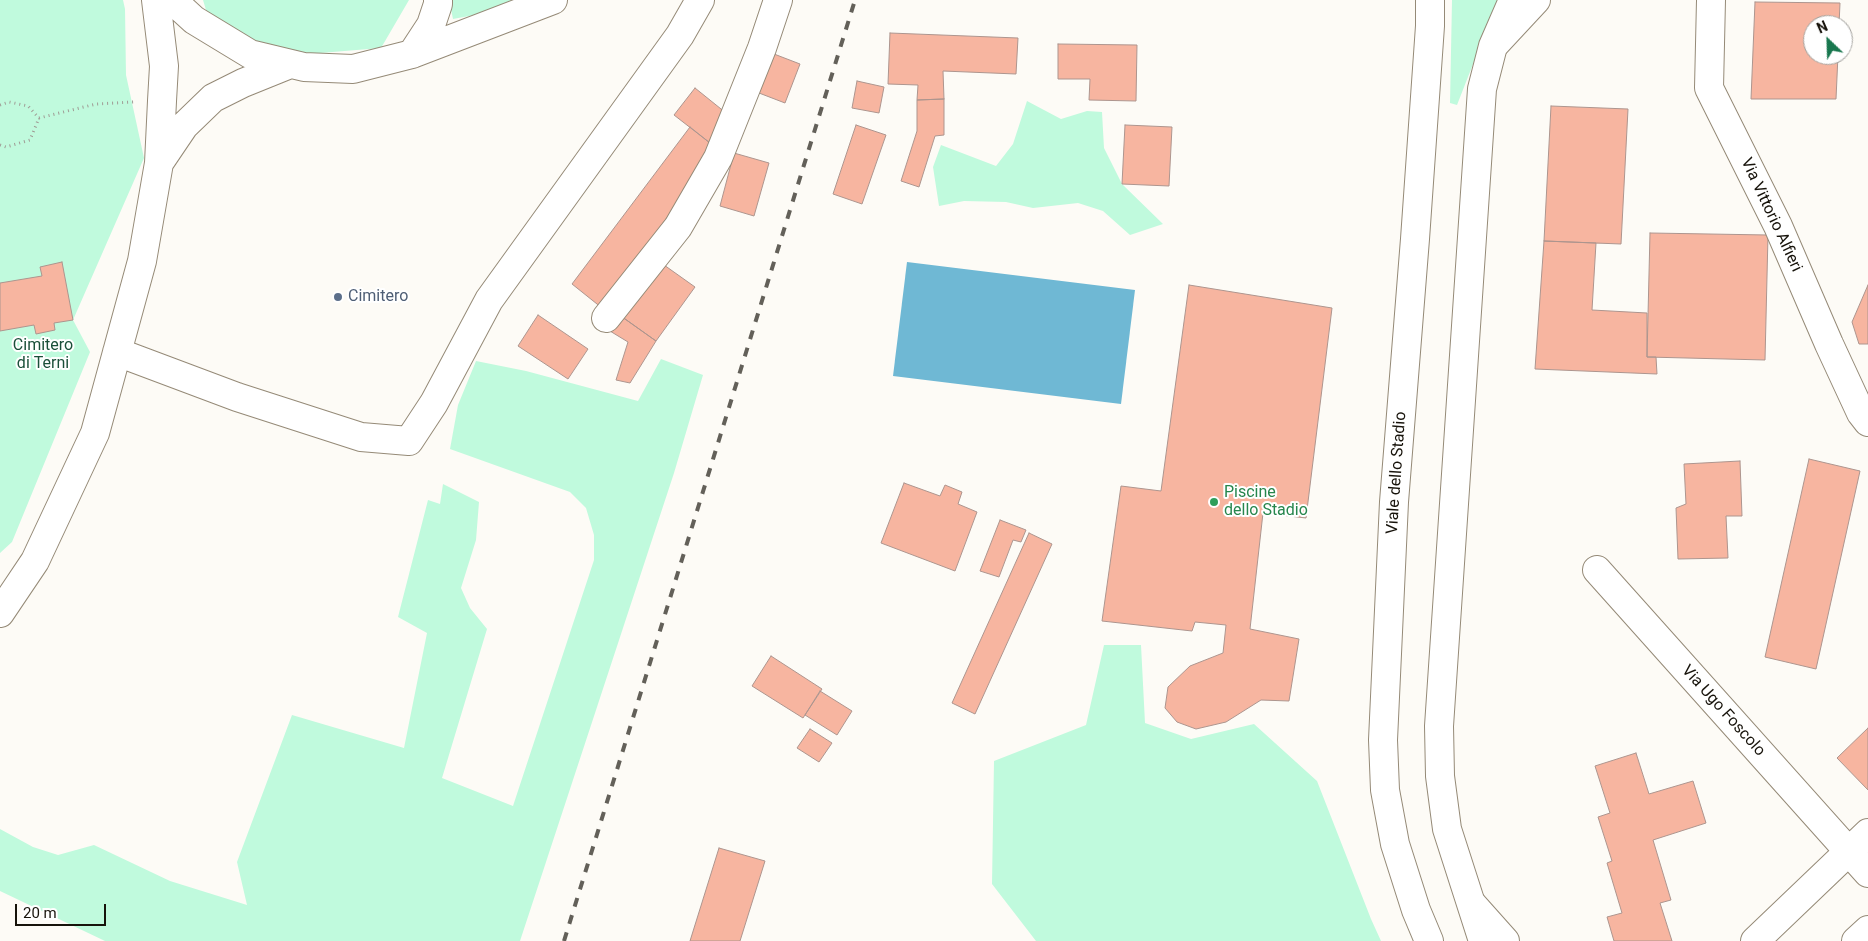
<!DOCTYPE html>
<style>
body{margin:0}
#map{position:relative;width:1868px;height:941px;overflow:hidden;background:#fdfbf6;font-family:Roboto,sans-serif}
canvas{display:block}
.north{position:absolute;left:1803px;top:15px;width:50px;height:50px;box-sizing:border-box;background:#fff;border:1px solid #a2a19d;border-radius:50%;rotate:336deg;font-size:14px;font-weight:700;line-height:20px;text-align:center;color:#17130b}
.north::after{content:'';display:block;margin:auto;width:18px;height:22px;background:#18774e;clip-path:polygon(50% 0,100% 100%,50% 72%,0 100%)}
.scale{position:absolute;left:15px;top:904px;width:91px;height:22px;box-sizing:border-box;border:2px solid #17130b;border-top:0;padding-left:6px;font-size:15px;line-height:18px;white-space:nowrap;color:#17130b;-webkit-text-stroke:4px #fff;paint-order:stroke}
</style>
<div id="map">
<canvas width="1868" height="941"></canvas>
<div class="north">N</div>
<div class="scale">20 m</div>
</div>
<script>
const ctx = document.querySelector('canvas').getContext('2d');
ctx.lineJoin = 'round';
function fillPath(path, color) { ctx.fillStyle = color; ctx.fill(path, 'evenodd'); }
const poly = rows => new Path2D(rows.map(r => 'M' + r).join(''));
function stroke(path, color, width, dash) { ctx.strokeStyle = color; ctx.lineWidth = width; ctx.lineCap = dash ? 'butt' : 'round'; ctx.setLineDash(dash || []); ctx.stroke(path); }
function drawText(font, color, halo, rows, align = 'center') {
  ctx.font = font + ' Roboto,sans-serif'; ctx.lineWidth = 4; ctx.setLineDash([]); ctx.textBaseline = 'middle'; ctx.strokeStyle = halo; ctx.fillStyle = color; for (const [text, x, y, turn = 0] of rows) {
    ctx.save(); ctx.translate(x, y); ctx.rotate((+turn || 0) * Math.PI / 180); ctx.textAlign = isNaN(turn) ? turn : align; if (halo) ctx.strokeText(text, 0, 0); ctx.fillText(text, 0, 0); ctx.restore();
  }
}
const green = poly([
 [0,0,123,0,125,9,126,75,144,158,73,320,90,352,12,542,0,553],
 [203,0,409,0,381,48,284,56,209,20],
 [449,0,519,0,496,11,453,19],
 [1452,0,1501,0,1486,31,1457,105,1450,103],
 [1027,101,1061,119,1087,111,1102,112,1104,148,1122,184,1163,224,1130,235,1103,211,1078,203,1033,208,1006,202,964,201,939,206,933,167,941,145,996,166,1013,144],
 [661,359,703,375,674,473,520,941,105,941,0,891,0,829,33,847,58,855,94,845,170,881,247,905,237,862,292,715,404,748,427,633,398,617,428,500,440,504,443,484,479,502,476,540,461,588,470,608,487,629,442,778,513,806,594,560,594,535,586,508,570,492,450,449,458,405,476,361,526,371,638,401],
 [1104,645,1141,645,1145,723,1191,739,1254,724,1317,781,1371,919,1381,941,1036,941,992,884,994,761,1086,725]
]);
const water = poly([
 [907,262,1135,290,1121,404,893,376]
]);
const building = poly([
 [1755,2,1840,3,1839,25,1813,25,1813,55,1838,55,1836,99,1751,99,1755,2],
 [890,33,1018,38,1016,74,943,71,944,99,917,100,918,85,888,84,890,33],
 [1058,44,1137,45,1136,101,1089,100,1090,79,1058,79,1058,44],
 [774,54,800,64,785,103,759,93,774,54],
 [857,81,884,87,879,113,852,108,857,81],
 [695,88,731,117,710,143,674,115,695,88],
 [944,99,944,135,935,136,919,187,901,181,917,131,917,100,944,99],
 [1551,106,1628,109,1621,244,1544,241,1551,106],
 [856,125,886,135,862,204,833,194,856,125],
 [1125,125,1172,127,1169,186,1122,184,1125,125],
 [690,127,710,143,696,177,602,308,572,284,690,127],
 [734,153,769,163,754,216,720,206,734,153],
 [1650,233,1768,235,1765,360,1647,357,1650,233],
 [1544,241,1596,243,1592,310,1647,313,1647,357,1656,357,1657,374,1535,369,1544,241],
 [657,260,695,287,656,341,618,314,657,260],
 [62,262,73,320,54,323,55,330,36,334,34,325,0,331,0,283,42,276,40,267,62,262],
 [1189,285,1332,308,1306,518,1263,513,1250,629,1299,639,1289,701,1261,700,1226,722,1196,729,1177,722,1165,708,1168,687,1190,666,1223,653,1226,625,1195,622,1192,631,1102,621,1121,486,1161,491,1189,285],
 [1868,285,1868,344,1859,344,1852,322,1868,285],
 [618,314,656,341,630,383,616,380,628,342,605,328,618,314],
 [538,315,588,349,568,379,518,346,538,315],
 [1809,459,1860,471,1816,669,1765,657,1809,459],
 [1740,461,1742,516,1726,516,1728,558,1678,559,1676,508,1686,504,1684,464,1740,461],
 [904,483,940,496,945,485,962,492,958,504,977,512,955,571,881,543,904,483],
 [1000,520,1026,530,1021,542,1013,540,999,577,980,571,1000,520],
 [1029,533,1052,544,975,714,952,703,1029,533],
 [771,656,822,689,803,718,752,686,771,656],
 [820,691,852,711,837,735,805,715,820,691],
 [1868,728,1868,790,1837,758,1868,728],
 [810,729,832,743,819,762,797,748,810,729],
 [1636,753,1649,794,1693,781,1706,823,1653,840,1671,900,1660,903,1672,941,1614,941,1607,917,1622,913,1607,863,1612,861,1598,817,1610,813,1595,766,1636,753],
 [719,848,765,861,740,941,690,941,719,848]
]);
const path = poly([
 [0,105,9,102,28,106,39,118,96,104,134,102],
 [0,145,6,147,30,140,39,118]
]);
const minor = poly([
 [172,0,194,20,250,54,304,67,353,69,412,54,553,0],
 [1711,0,1709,88,1778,226,1829,344,1861,413,1868,422],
 [1496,43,1536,0],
 [412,54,431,25,438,4,438,0],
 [159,163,184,126,213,98,243,83,290,64],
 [606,318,678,227,718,158,762,48,778,0],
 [117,352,237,397,361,437,409,441,434,403,489,300,680,35,700,0],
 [1597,570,1868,873],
 [0,613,35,561,95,433,142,261,159,163,162,101,164,66,156,0],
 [1472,904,1505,941],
 [1755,941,1868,833]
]);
const tertiary = poly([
 [1856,941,1868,930]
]);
const secondary = poly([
 [1429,941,1416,910,1395,844,1385,790,1383,740,1394,502,1415,239,1430,26,1430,0],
 [1483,941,1447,829,1440,776,1439,726,1482,89,1493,46,1513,0]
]);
const rail = poly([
 [564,941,855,0]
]);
const markers = [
 [338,297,5,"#5c6f8a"],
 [1214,502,5,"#2e9e5b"]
];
const streetNames = [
 ["Via Vittorio Alfieri",1771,215,65],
 ["Viale dello Stadio",1397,473,-86],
 ["Via Ugo Foscolo",1723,711,48]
];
const serviceNames = [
 ["Cimitero",348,297]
];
const parkNames = [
 ["Cimitero",43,346],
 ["di Terni",43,364]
];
const leisureNames = [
 ["Piscine",1224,493],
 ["dello Stadio",1224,511]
];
fillPath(green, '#c0fadd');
fillPath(water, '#6fb8d4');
fillPath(building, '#f7b5a0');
stroke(building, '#ad958e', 1);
stroke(minor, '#958a77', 30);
stroke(tertiary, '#958a77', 30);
stroke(secondary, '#958a77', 30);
stroke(path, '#9f9c95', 3, [1, 4]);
stroke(minor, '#fff', 28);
stroke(tertiary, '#fff', 28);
stroke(secondary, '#fff', 28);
stroke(rail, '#636059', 4, [9, 9]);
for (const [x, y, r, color] of markers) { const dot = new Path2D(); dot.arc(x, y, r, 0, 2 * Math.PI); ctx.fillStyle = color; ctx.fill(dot); stroke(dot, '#fff', 2); }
drawText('16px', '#17130b', '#fff', streetNames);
drawText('16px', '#4e5e75', '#fff', serviceNames, 'left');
drawText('16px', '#1a4f39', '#fff', parkNames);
drawText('16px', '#27864d', '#fff', leisureNames, 'left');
</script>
